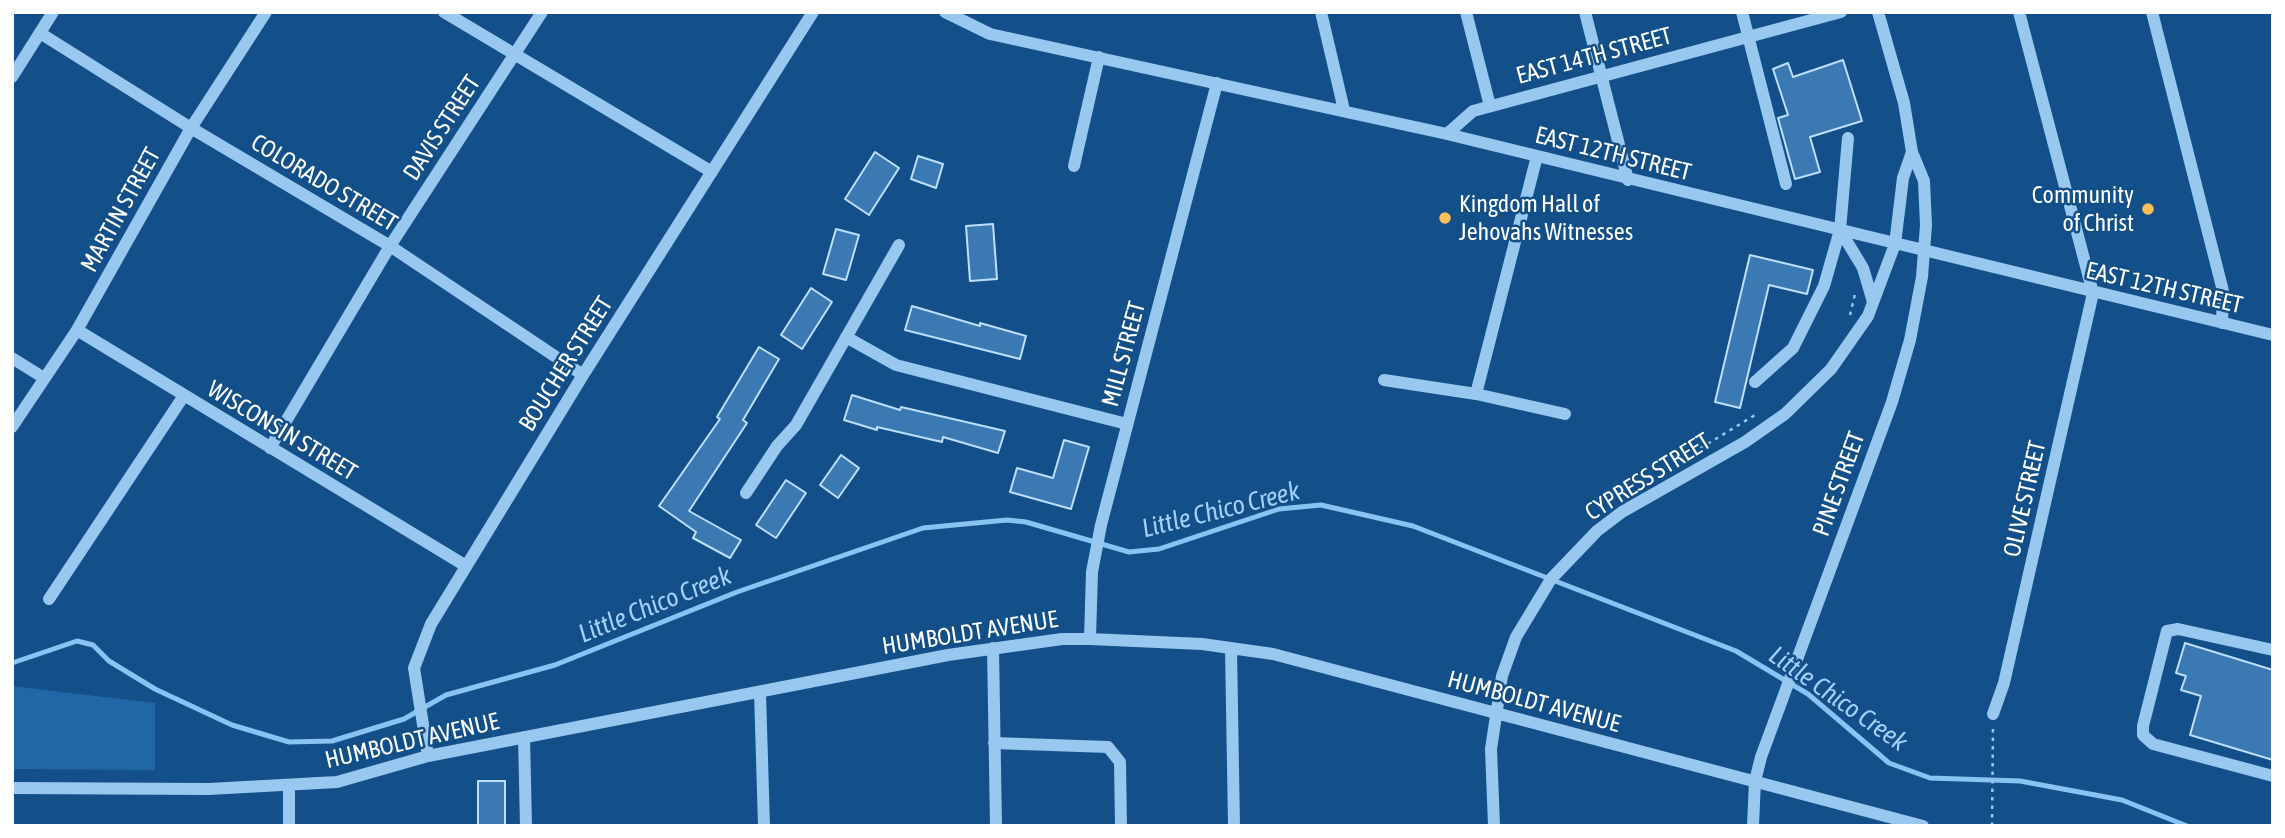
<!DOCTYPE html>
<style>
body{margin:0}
#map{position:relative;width:2285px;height:838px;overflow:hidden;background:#134f88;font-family:"Asap Condensed",sans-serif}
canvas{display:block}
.frame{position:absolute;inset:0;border:14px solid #fff;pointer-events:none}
</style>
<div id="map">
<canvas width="2285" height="838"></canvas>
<div class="frame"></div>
</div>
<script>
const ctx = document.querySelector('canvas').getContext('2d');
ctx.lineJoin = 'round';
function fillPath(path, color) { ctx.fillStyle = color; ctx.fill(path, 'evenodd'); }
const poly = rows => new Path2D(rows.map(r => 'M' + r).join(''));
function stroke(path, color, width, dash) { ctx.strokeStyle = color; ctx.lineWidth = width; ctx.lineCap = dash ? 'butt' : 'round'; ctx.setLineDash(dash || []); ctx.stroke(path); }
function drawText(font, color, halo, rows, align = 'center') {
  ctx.font = font + ' "Asap Condensed",sans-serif'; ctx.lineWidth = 5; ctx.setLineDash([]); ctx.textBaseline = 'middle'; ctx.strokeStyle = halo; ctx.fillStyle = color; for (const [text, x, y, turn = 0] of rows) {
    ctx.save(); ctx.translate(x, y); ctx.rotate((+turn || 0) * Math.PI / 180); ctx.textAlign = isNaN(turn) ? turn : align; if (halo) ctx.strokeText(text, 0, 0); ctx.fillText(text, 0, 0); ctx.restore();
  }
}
const green = poly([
 [12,686,155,703,155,770,12,769]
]);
const stream = poly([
 [12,663,77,641,93,645,109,661,155,689,232,725,289,742,332,741,404,719,446,695,555,665,737,592,923,528,1007,520,1026,522,1129,552,1159,549,1279,509,1321,505,1413,526,1736,651,1808,694,1889,763,1930,778,2020,781,2122,800,2187,826]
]);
const building = poly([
 [1843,60,1862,121,1810,137,1820,172,1795,179,1778,118,1788,115,1773,69,1788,63,1793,77,1843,60],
 [875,152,899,168,869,215,845,199,875,152],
 [918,156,943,164,936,188,911,179,918,156],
 [993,224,997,279,970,281,966,226,993,224],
 [836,229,859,235,846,280,823,274,836,229],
 [1750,255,1813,270,1807,294,1769,285,1740,408,1715,402,1750,255],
 [811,288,832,302,802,349,781,335,811,288],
 [912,306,980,326,980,323,1026,336,1020,359,905,330,912,306],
 [759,347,779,359,743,420,747,423,689,511,741,540,730,558,693,538,696,532,659,506,720,419,717,417,759,347],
 [852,395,900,410,901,407,1005,431,998,453,943,437,942,442,877,427,877,430,844,420,852,395],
 [1064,440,1089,447,1071,509,1010,492,1017,468,1053,478,1064,440],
 [841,455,859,468,838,498,820,485,841,455],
 [786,480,806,493,776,538,756,525,786,480],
 [2185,643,2273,670,2273,760,2190,735,2201,696,2181,690,2186,676,2176,673,2185,643],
 [478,781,505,781,505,826,478,826,478,781]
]);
const path = poly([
 [1850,315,1855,294],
 [1686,457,1755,415],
 [1482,690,1485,682],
 [1992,826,1993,728]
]);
const minor = poly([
 [444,12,712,172],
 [945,12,990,34,1447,134,2273,335],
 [1321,12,1344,110],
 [1466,12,1490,106],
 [1585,12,1628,180],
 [1742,12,1786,184],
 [2152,12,2223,291,2222,323],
 [40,33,191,128,390,246,583,375],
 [12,77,53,12],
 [1447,134,1473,111,1841,12],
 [1074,166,1099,57],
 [1840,230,1863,268,1873,302],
 [77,330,466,566],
 [846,337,896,365,1127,424],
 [12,358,44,378],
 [1384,380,1476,394,1565,414],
 [1755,382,1793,348,1824,286,1840,230,1848,138],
 [1476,394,1537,156],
 [12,427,77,330,191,128,266,12],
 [270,448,390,246,542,12],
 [746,493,777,446,796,425,899,245],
 [49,599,183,397],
 [1090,639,1092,572,1101,525,1217,83],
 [993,648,996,826],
 [1231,648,1234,826],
 [2273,650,2178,629,2167,631,2143,726,2143,735,2153,744,2273,776],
 [760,692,764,826],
 [1993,714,2004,683,2093,293,2019,12],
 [524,737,526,826],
 [994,743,1108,747,1120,762,1121,826],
 [428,756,414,668,431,624,583,375,813,12],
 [289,787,289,826],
 [12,788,209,789,337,782,428,756,948,655,1062,639,1090,639,1202,644,1273,654,1923,826],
 [1494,826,1491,749,1502,676,1516,637,1551,579,1597,531,1622,512,1745,442,1785,414,1831,369,1868,316,1895,244,1903,178,1912,152,1904,103,1878,12],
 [1753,826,1755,781,1761,757,1892,402,1910,340,1922,277,1926,225,1924,181,1912,152]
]);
const markers = [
 [2148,209,7,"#ffc157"],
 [1445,218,7,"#ffc157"]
];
const streetNames = [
 ["EAST 14TH STREET",1594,56,-15],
 ["DAVIS STREET",442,128,-57],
 ["EAST 12TH STREET",1613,154,14],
 ["COLORADO STREET",324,183,31],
 ["MARTIN STREET",121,210,-61],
 ["EAST 12TH STREET",2164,288,13],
 ["MILL STREET",1124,354,-75],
 ["BOUCHER STREET",566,364,-58],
 ["WISCONSIN STREET",282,431,31],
 ["CYPRESS STREET",1648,477,-32],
 ["PINE STREET",1839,484,-70],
 ["OLIVE STREET",2025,499,-77],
 ["HUMBOLDT AVENUE",970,633,-9],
 ["HUMBOLDT AVENUE",1534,702,15],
 ["HUMBOLDT AVENUE",412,741,-13]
];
const poiNames = [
 ["Community",2134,195],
 ["of Christ",2134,223],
 ["Kingdom Hall of",1459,204,"left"],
 ["Jehovahs Witnesses",1459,232,"left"]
];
const waterNames = [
 ["Little Chico Creek",1221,510,-14],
 ["Little Chico Creek",655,605,-22],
 ["Little Chico Creek",1838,699,35]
];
fillPath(green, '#2167a6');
stroke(stream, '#89c3f3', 5);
fillPath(building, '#3b79b2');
stroke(building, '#bedffc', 2);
stroke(path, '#98c7f0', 2.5, [3.5, 5]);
stroke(minor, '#98c7f0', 12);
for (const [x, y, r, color] of markers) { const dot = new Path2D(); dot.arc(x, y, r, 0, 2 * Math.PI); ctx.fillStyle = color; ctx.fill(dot); stroke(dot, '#134f88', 2.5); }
drawText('24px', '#fff', '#134f88', streetNames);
drawText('24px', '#fff', '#134f88', poiNames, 'right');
drawText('italic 26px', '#a3d0f7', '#134f88', waterNames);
</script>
